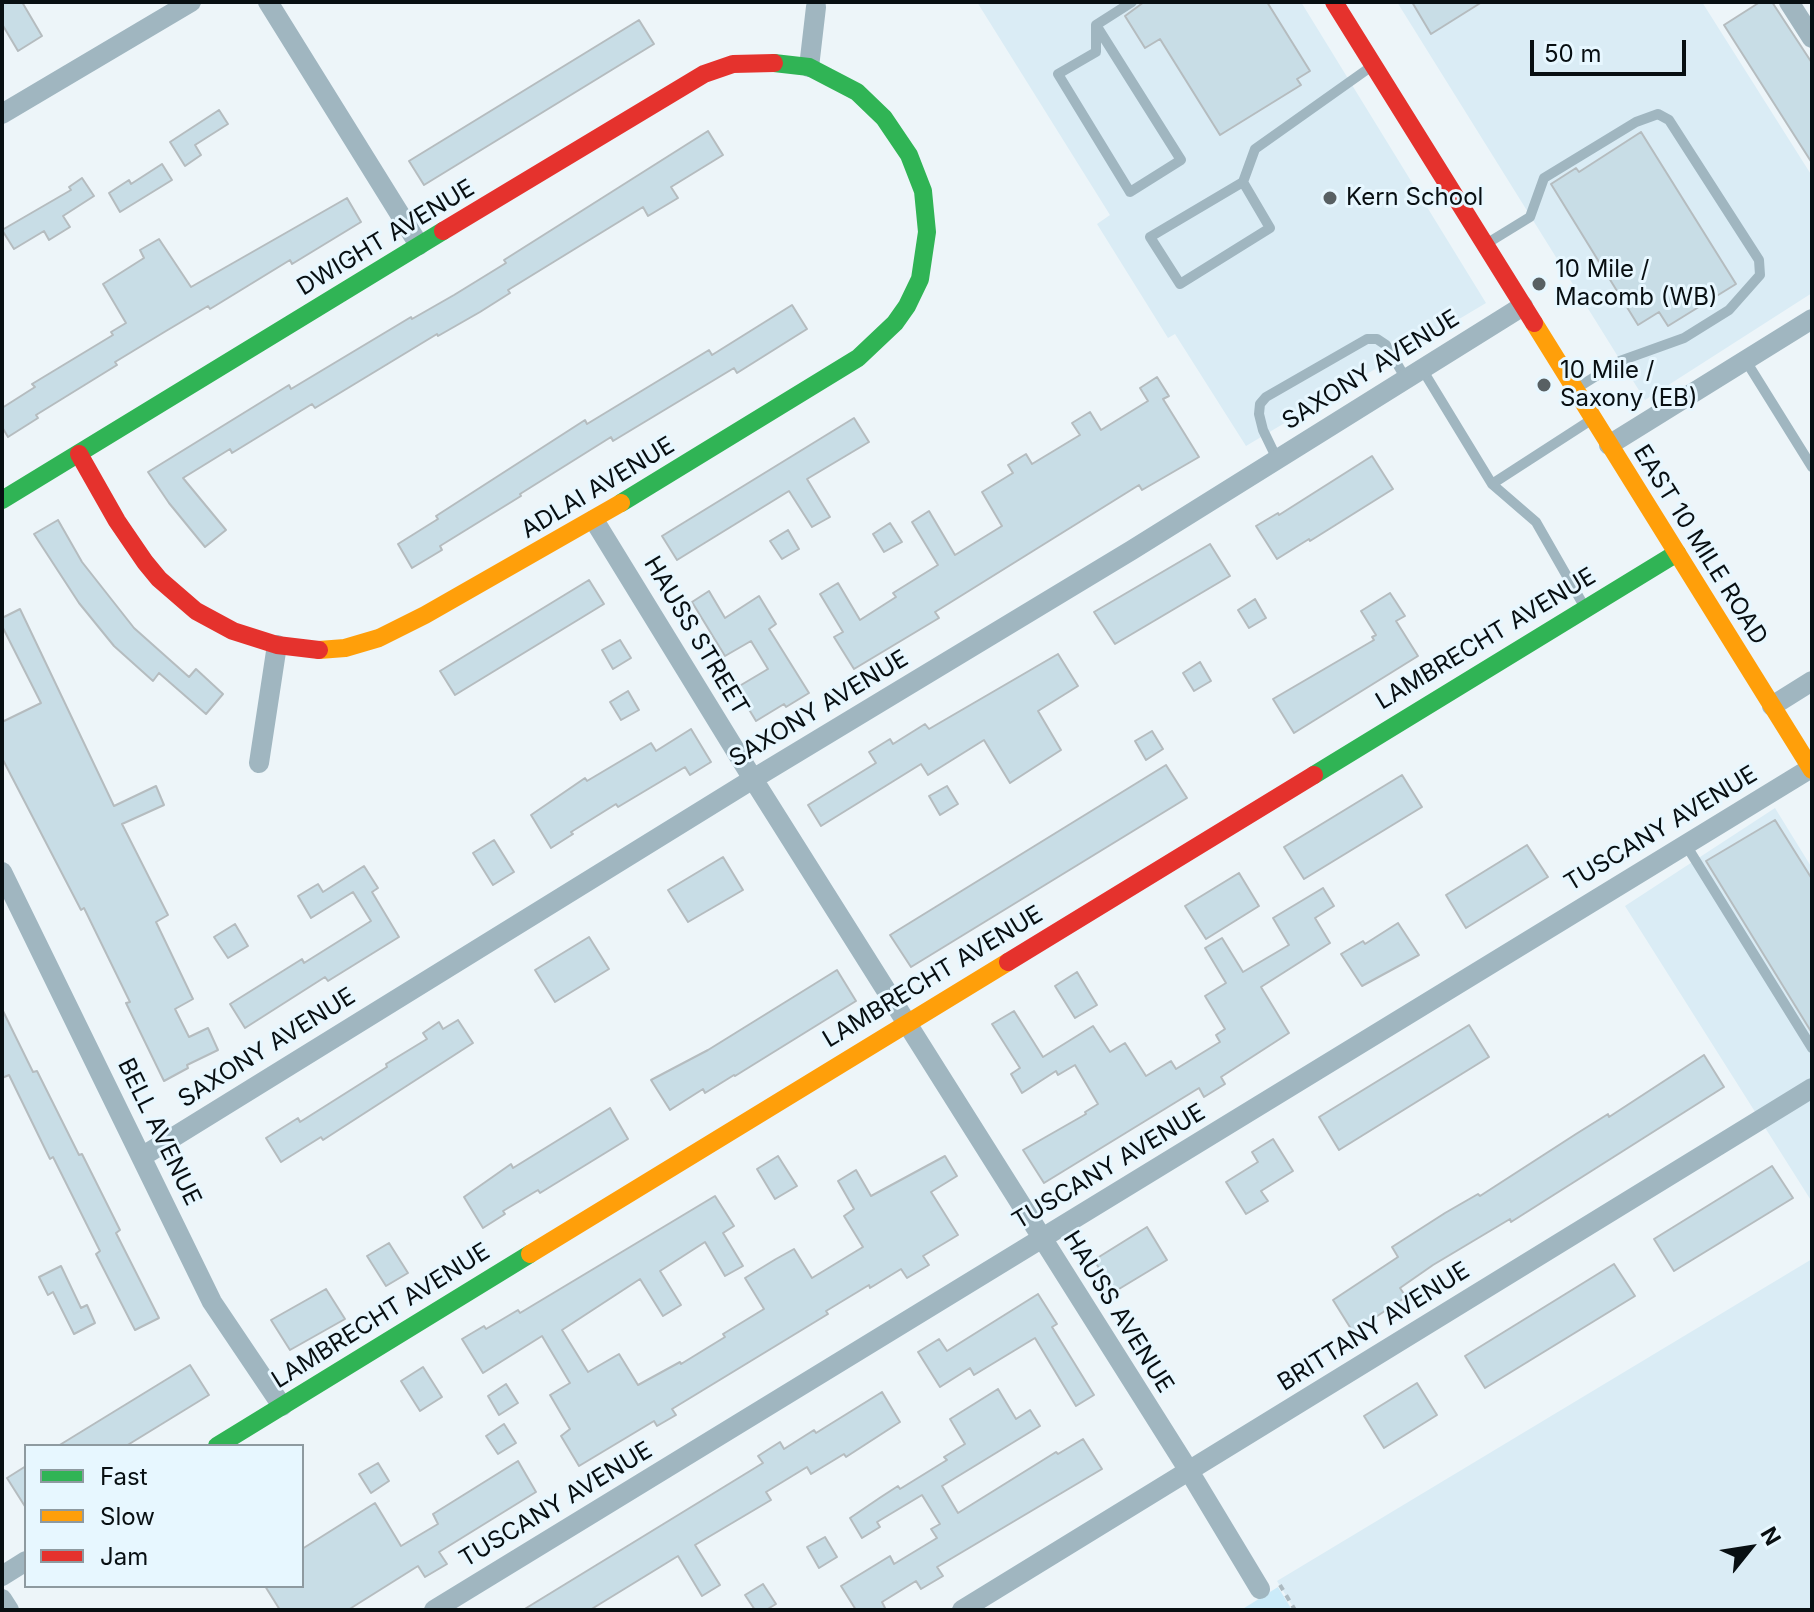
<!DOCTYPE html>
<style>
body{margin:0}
#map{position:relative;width:1814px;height:1612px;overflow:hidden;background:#edf5f9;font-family:Inter,sans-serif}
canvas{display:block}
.frame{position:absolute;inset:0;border:4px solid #080f12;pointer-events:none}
.legend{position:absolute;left:24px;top:1444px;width:280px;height:144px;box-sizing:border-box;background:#e7f7ff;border:2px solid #8e9aa0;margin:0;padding:10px 14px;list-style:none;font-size:24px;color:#080f12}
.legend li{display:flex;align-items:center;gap:16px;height:40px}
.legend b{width:40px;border:2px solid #8e9aa0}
.north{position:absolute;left:1710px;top:1508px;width:80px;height:80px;-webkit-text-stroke:6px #e7f7ff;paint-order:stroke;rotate:60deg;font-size:22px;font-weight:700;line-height:32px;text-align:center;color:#080f12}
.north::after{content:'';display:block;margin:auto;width:28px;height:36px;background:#080f12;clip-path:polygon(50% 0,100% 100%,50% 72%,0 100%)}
.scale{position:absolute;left:1530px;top:40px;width:156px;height:36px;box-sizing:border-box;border:4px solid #080f12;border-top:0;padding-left:10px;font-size:24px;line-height:28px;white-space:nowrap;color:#080f12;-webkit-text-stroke:6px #e7f7ff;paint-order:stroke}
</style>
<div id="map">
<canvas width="1814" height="1612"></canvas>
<div class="frame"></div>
<ul class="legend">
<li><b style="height:10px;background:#30b455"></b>Fast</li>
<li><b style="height:10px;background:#ff9f0a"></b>Slow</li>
<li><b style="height:10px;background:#e5322d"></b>Jam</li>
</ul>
<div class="north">N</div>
<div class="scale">50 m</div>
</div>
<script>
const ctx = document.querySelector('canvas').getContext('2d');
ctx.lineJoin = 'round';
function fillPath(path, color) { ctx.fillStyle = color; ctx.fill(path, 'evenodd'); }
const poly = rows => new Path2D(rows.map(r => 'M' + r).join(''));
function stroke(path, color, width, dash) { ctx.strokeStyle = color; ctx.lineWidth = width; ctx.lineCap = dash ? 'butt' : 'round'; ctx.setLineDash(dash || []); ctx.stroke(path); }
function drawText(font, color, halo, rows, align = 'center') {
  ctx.font = font + ' Inter,sans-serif'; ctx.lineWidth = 6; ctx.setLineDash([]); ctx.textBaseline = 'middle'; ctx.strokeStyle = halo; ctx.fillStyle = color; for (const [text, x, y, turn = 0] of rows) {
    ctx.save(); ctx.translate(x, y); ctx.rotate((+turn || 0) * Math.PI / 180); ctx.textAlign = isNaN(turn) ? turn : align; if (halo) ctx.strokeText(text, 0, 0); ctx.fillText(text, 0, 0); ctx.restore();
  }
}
const built = poly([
 [977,2,1301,2,1486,303,1246,446,1175,334,1168,338,1097,224,1110,215],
 [1397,2,1702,2,1812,176,1812,293,1645,400],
 [1775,808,1812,868,1812,1202,1625,906],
 [1812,1259,1812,1610,1295,1610,1277,1581]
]);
const green = poly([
 [1278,1587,1292,1610,1241,1610]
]);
const building = poly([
 [2,2,22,2,42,36,18,51,2,24,2,2],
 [1144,2,1267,2,1310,71,1297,79,1301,85,1220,135,1160,39,1145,48,1125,16,1144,2],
 [1412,2,1482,2,1431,34,1412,2],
 [1760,2,1772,2,1812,63,1812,163,1724,25,1760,2],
 [639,20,654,44,424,185,409,161,639,20],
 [219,110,228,124,195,145,201,155,185,166,170,142,219,110],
 [708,131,723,155,671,187,678,198,648,216,643,207,508,290,510,293,480,312,438,336,437,334,315,408,312,404,232,453,230,449,183,478,226,530,205,547,169,503,148,472,289,385,291,389,411,317,412,319,454,295,506,263,504,260,708,131],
 [1641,132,1736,284,1668,326,1659,312,1638,325,1551,184,1576,168,1579,172,1641,132],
 [162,164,172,180,120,212,109,193,129,180,131,184,162,164],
 [82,178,94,196,63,216,70,227,49,240,44,231,14,249,2,230,71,190,69,187,82,178],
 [347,198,361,222,292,264,290,260,210,309,208,306,166,331,115,362,117,365,36,415,38,418,8,437,2,427,2,408,35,387,32,384,113,335,111,332,126,323,103,284,144,258,140,250,159,239,191,287,347,198],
 [792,305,807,329,737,373,734,368,613,441,611,437,520,494,521,496,440,546,442,550,412,568,398,544,438,519,436,516,585,420,587,424,709,350,712,355,792,305],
 [1157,377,1169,396,1163,399,1199,457,1142,490,1139,485,935,612,939,618,854,669,834,637,843,632,820,594,838,583,860,620,896,597,893,593,938,565,912,522,929,511,955,555,1002,526,982,492,1013,473,1008,465,1026,454,1032,464,1080,435,1072,423,1090,412,1101,430,1148,401,1140,388,1157,377],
 [854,418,869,442,807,479,830,517,812,527,789,491,677,560,662,536,854,418],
 [1372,456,1393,489,1310,541,1309,539,1277,559,1256,526,1278,513,1279,515,1372,456],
 [58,520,82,562,134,628,189,677,196,669,223,694,206,714,159,673,153,681,114,646,79,603,34,534,58,520],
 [890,523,902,542,884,552,873,534,890,523],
 [788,530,799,549,782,559,770,541,788,530],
 [1210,544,1230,576,1115,644,1094,612,1210,544],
 [589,580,604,604,455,695,440,671,589,580],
 [709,591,725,618,759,596,776,624,769,629,809,693,786,707,784,704,756,721,736,688,768,669,751,641,725,656,692,602,709,591],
 [1390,593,1405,616,1396,621,1418,656,1294,733,1273,699,1374,640,1372,637,1376,635,1361,611,1390,593],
 [1255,599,1266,618,1249,628,1238,610,1255,599],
 [20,609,114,806,156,786,164,805,122,824,168,915,156,922,193,999,175,1009,189,1037,208,1028,218,1050,187,1065,188,1068,164,1081,126,1003,130,1002,84,908,81,910,2,758,2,722,41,703,2,626,2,618,20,609],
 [620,640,631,658,613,669,602,650,620,640],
 [1058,654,1078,686,1038,711,1061,750,1010,783,984,740,928,775,921,764,821,826,808,805,876,763,869,752,890,739,893,744,925,724,929,729,1058,654],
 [1200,662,1211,681,1194,691,1183,673,1200,662],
 [628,691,639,710,621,720,610,702,628,691],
 [691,729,711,762,690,775,685,767,618,807,616,804,571,832,573,834,551,848,531,815,585,778,587,781,651,743,656,751,691,729],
 [1152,731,1163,749,1146,760,1135,741,1152,731],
 [1166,765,1187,798,911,967,890,935,1166,765],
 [1402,775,1422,807,1304,879,1284,847,1402,775],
 [947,786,958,804,940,815,929,796,947,786],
 [1775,820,1812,879,1812,1033,1706,861,1775,820],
 [494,840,514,872,493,885,473,853,494,840],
 [1527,845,1548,877,1466,928,1446,895,1527,845],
 [723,857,743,890,688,922,668,890,723,857],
 [364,866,378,888,372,892,399,937,328,981,325,977,245,1028,230,1004,302,959,304,963,371,921,353,892,311,918,298,896,318,884,323,892,364,866],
 [1239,873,1259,906,1206,939,1185,906,1239,873],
 [1323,888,1334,906,1315,918,1330,943,1261,987,1289,1033,1221,1077,1225,1084,1204,1097,1199,1088,1044,1183,1023,1150,1086,1114,1085,1112,1098,1104,1075,1065,1058,1075,1056,1071,1022,1093,1011,1074,1020,1068,992,1024,1014,1011,1043,1057,1093,1026,1110,1052,1125,1043,1146,1076,1171,1061,1176,1069,1220,1042,1216,1035,1225,1029,1205,996,1226,983,1205,948,1222,938,1243,972,1289,945,1273,918,1323,888],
 [1398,923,1419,955,1362,986,1341,954,1363,941,1365,944,1398,923],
 [235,924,248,946,228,958,214,937,235,924],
 [589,937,609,969,555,1002,535,970,589,937],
 [837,970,856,1001,735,1076,734,1075,705,1093,703,1089,670,1110,651,1080,708,1050,837,970],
 [1077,972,1097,1005,1075,1018,1055,986,1077,972],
 [2,1009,33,1072,37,1071,79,1155,82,1154,120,1230,116,1233,159,1318,135,1330,96,1254,100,1251,53,1157,50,1159,9,1075,2,1078,2,1009],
 [458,1020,473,1043,323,1140,321,1137,281,1162,266,1138,298,1118,300,1122,387,1067,386,1064,427,1039,423,1033,439,1022,443,1029,458,1020],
 [1469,1025,1489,1057,1339,1150,1319,1117,1469,1025],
 [1704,1055,1724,1087,1511,1222,1510,1219,1433,1265,1400,1288,1406,1297,1353,1332,1333,1300,1398,1257,1392,1247,1445,1213,1478,1194,1480,1196,1576,1134,1608,1114,1609,1117,1704,1055],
 [610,1108,628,1139,540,1193,538,1190,503,1211,505,1214,483,1228,464,1197,511,1164,513,1168,610,1108],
 [1273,1139,1293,1171,1261,1191,1268,1201,1246,1214,1226,1182,1258,1162,1252,1152,1273,1139],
 [778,1156,797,1186,775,1199,757,1169,778,1156],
 [945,1156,957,1176,931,1192,958,1235,923,1256,929,1265,907,1278,901,1269,870,1288,869,1285,826,1311,828,1314,672,1409,676,1415,657,1426,654,1421,579,1466,561,1436,570,1429,550,1395,570,1383,542,1336,483,1373,462,1339,484,1326,486,1329,518,1310,520,1313,715,1196,734,1226,723,1233,743,1266,725,1276,705,1242,660,1271,681,1305,663,1316,640,1279,562,1330,588,1372,619,1354,638,1385,680,1362,681,1364,725,1337,723,1334,764,1309,745,1278,776,1259,794,1249,812,1278,863,1247,844,1216,854,1209,838,1181,856,1170,871,1196,945,1156],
 [1772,1166,1793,1198,1674,1271,1654,1239,1772,1166],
 [1147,1227,1167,1260,1114,1292,1094,1260,1147,1227],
 [389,1243,408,1273,386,1286,367,1256,389,1243],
 [1614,1264,1635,1296,1485,1388,1465,1356,1614,1264],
 [61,1266,81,1308,87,1305,95,1323,74,1334,53,1292,48,1295,39,1277,61,1266],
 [326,1289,345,1319,290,1350,271,1320,326,1289],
 [1038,1294,1057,1324,1052,1327,1094,1395,1076,1406,1035,1338,974,1375,970,1368,940,1387,918,1352,939,1339,947,1351,1038,1294],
 [190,1365,209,1395,126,1446,58,1446,190,1365],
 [423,1367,442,1397,420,1411,401,1381,423,1367],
 [1417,1383,1437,1415,1384,1448,1364,1416,1417,1383],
 [506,1384,518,1403,499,1415,488,1396,506,1384],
 [998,1389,1016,1419,1030,1410,1040,1426,942,1486,958,1513,1056,1452,1058,1454,1083,1439,1102,1469,937,1567,943,1576,921,1589,916,1581,882,1602,886,1610,856,1610,841,1586,890,1556,894,1564,937,1538,931,1529,940,1524,922,1495,877,1522,880,1527,862,1538,850,1518,881,1497,898,1486,900,1489,947,1460,944,1457,965,1444,950,1419,998,1389],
 [882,1392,900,1422,846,1457,844,1454,811,1474,807,1467,766,1492,771,1500,695,1545,720,1585,702,1596,678,1556,590,1610,523,1610,763,1463,758,1456,780,1442,784,1449,814,1430,816,1433,882,1392],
 [504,1424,516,1443,498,1454,486,1436,504,1424],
 [518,1461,536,1492,439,1552,447,1564,425,1577,418,1566,348,1610,280,1610,265,1586,302,1586,302,1549,375,1503,401,1546,438,1524,433,1514,518,1461],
 [378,1463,389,1481,371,1493,359,1474,378,1463],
 [26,1466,26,1508,7,1478,26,1466],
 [825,1537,837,1557,819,1568,807,1547,825,1537],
 [763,1584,776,1604,766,1610,755,1610,745,1595,763,1584]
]);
const path = poly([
 [1280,1585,1295,1610]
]);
const lane = poly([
 [1096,25,1181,160,1130,192,1058,74,1096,52,1096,25],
 [1096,25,1132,2],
 [1243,182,1270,228,1180,284,1150,237,1243,182,1255,149,1372,66],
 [1486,244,1530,217,1544,178,1636,122,1658,114,1669,120,1759,260,1760,275,1729,310,1684,338,1620,361,1577,388],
 [1746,361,1812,467],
 [1422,369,1492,484,1536,522,1584,606],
 [1277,459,1263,430,1259,414,1260,404,1266,397,1367,339,1377,339,1386,345,1406,379],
 [1492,484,1591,420],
 [1686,845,1812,1048]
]);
const street = poly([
 [268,2,419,245],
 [1789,2,1812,38],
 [809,67,816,7],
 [2,114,191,2],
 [1609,445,1812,319],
 [594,520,753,779,1189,1471,1260,1589],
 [1772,706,1812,681],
 [259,763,277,645],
 [2,872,212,1302,282,1406],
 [143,1156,753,779,1132,550,1523,306],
 [2,1576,26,1561],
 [2,1599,9,1610],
 [434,1610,1811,768],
 [962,1610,1812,1088]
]);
const fast = poly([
 [2,500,443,231],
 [621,503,858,358,895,323,907,306,920,279,927,232,923,191,909,155,884,118,857,92,809,67,774,63],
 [1314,775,1677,553],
 [217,1446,530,1254]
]);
const slow = poly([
 [1534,323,1812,770],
 [319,650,345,648,379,638,425,615,621,503],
 [530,1254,1008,962]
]);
const jam = poly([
 [1334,2,1534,323],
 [443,231,704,74,733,64,774,63],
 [79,454,117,521,145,562,159,579,196,611,233,631,277,645,319,650],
 [1008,962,1314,775]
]);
const markers = [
 [1330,198,8,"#586063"],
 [1539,284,8,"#586063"],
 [1544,385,8,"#586063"]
];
const poiNames = [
 ["Kern School",1346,198],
 ["10 Mile /",1555,270],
 ["Macomb (WB)",1555,298],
 ["10 Mile /",1560,371],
 ["Saxony (EB)",1560,399]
];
const streetNames = [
 ["DWIGHT AVENUE",386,238,-31],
 ["SAXONY AVENUE",1371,370,-32],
 ["ADLAI AVENUE",598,488,-31],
 ["EAST 10 MILE ROAD",1700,545,58],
 ["HAUSS STREET",696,636,59],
 ["LAMBRECHT AVENUE",1486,639,-31],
 ["SAXONY AVENUE",819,709,-31],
 ["TUSCANY AVENUE",1661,829,-31],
 ["LAMBRECHT AVENUE",933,977,-31],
 ["SAXONY AVENUE",267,1048,-32],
 ["BELL AVENUE",159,1132,64],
 ["TUSCANY AVENUE",1109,1167,-31],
 ["HAUSS AVENUE",1118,1312,58],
 ["LAMBRECHT AVENUE",381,1316,-32],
 ["BRITTANY AVENUE",1374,1327,-32],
 ["TUSCANY AVENUE",556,1505,-31]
];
fillPath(built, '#daecf5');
fillPath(green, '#cbebf9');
fillPath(building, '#c8dde6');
stroke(building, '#b5bcbf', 2);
stroke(path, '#acbac1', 4, [6, 6]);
stroke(lane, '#a0b6c0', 10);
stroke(street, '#a0b6c0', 20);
stroke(fast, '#30b455', 18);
stroke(slow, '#ff9f0a', 18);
stroke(jam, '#e5322d', 18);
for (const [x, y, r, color] of markers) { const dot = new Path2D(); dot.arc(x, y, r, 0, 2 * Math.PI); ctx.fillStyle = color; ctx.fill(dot); stroke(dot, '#e7f7ff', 3); }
drawText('24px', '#080f12', '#e7f7ff', poiNames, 'left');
drawText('24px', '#080f12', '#e7f7ff', streetNames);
</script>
